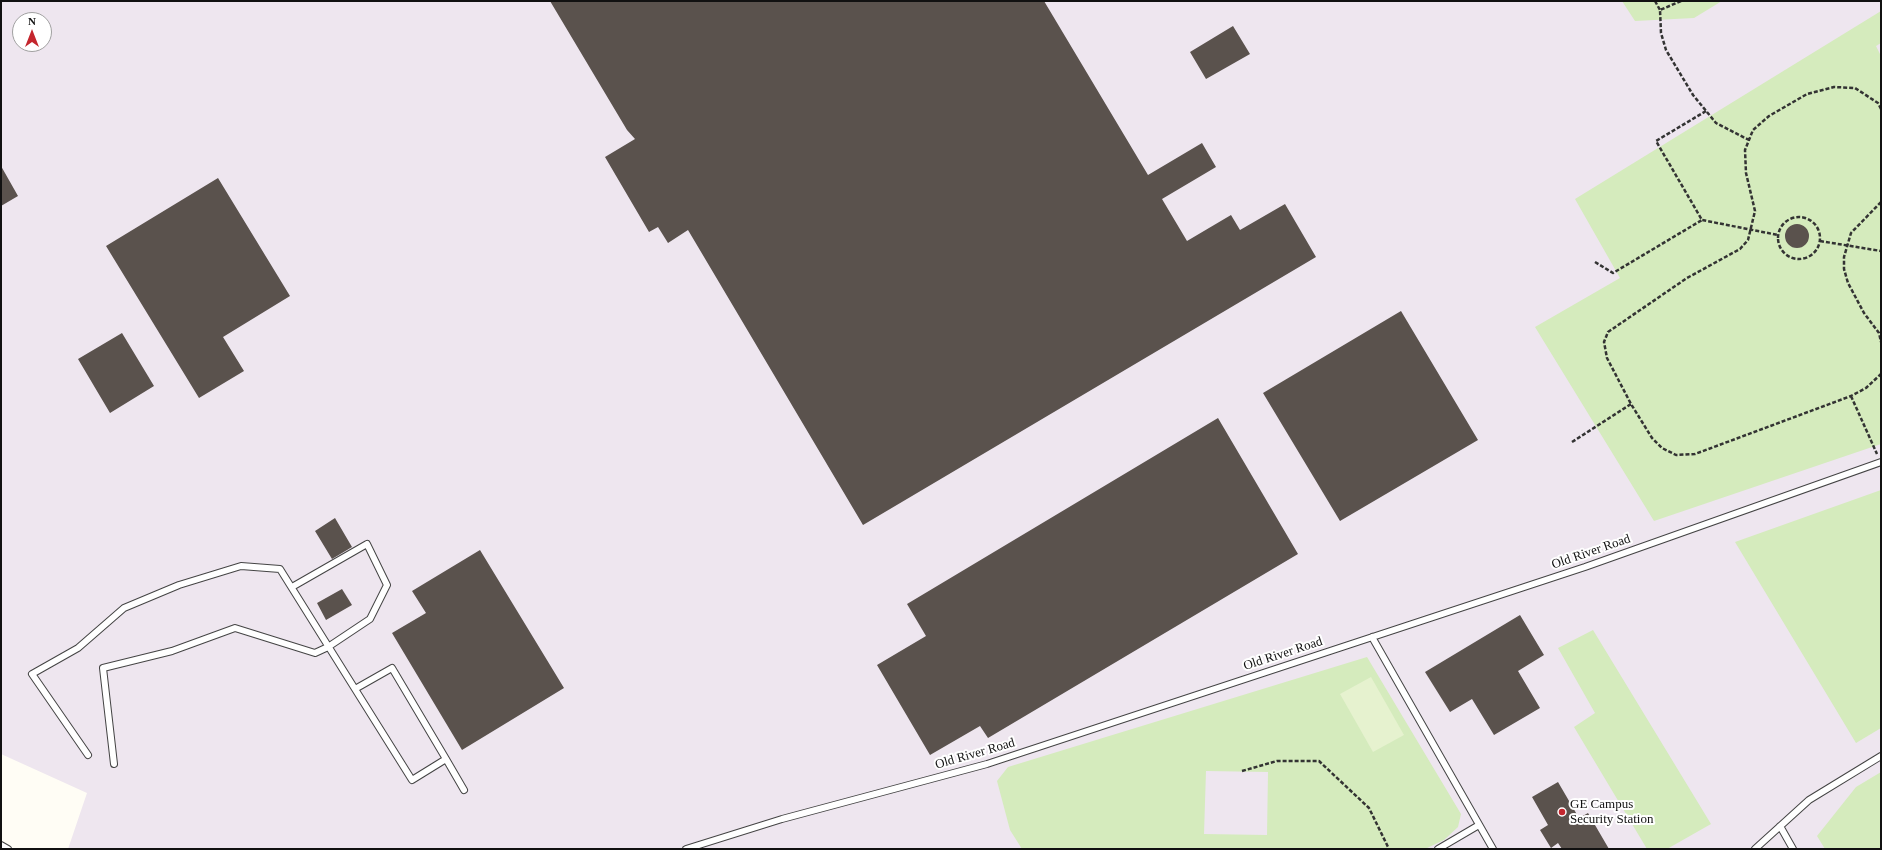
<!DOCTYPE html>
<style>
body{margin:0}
#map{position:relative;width:1882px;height:850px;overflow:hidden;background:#fffdf5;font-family:Georgia,serif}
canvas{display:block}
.frame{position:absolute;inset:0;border:2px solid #111;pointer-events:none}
.north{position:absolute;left:12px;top:12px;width:40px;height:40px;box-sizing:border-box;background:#fff;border:1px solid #a0a0a0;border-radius:50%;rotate:0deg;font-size:11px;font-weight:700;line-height:16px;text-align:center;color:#111}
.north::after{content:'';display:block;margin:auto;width:14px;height:18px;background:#c4262e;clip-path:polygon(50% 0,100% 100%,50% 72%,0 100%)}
</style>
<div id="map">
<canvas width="1882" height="850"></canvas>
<div class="frame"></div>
<div class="north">N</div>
</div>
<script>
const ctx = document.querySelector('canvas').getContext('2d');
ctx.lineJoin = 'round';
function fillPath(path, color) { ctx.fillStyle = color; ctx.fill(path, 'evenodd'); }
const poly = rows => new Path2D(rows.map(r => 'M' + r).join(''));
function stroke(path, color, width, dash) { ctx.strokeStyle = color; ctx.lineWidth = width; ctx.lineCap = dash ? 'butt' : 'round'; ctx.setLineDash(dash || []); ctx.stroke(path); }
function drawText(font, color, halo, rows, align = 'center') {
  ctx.font = font + ' Georgia,serif'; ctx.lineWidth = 4; ctx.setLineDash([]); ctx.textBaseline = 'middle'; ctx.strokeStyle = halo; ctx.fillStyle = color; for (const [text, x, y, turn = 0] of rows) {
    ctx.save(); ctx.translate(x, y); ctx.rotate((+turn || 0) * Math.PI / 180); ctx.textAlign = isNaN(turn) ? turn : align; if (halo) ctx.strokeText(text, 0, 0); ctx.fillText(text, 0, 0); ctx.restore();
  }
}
const industrial = poly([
 [1,1,1881,1,1881,849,68,849,87,793,1,754],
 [20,20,44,20,44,44,20,44]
]);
const green = poly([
 [1622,1,1722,1,1694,18,1635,21],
 [1881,11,1881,43,1876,46,1881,56,1881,444,1654,521,1535,327,1620,278,1575,199],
 [1881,490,1881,728,1856,743,1735,542],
 [1593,630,1711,824,1667,849,1647,849,1574,727,1595,713,1558,648],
 [1367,657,1461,814,1458,827,1444,840,1425,849,1022,849,1010,830,997,781,1008,767],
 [1206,771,1268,772,1267,835,1204,834],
 [1881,772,1881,849,1825,849,1817,836,1856,787]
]);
const pitch = poly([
 [1371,677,1404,735,1373,752,1340,694]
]);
const building = poly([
 [550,1,1044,1,1148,175,1202,143,1216,167,1162,199,1187,241,1231,215,1240,230,1285,204,1316,257,863,525,688,230,668,243,658,227,649,232,605,157,635,139,627,130],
 [1233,26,1250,54,1206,79,1190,52],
 [1,166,18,196,1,206],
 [218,178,290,296,223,337,244,371,199,398,106,246],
 '1785 236a12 12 0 1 1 24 0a12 12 0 1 1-24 0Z',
 [1401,311,1478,440,1340,521,1263,393],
 [122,333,154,386,110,413,78,359],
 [1218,418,1298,554,988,738,980,726,930,755,877,665,926,636,907,604],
 [335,518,352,547,332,559,315,531],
 [480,550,564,688,462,750,392,633,426,613,412,591],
 [342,589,352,605,326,620,317,603],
 [1520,615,1544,655,1518,671,1540,708,1494,735,1472,699,1450,712,1425,672],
 [1558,782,1579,818,1588,813,1609,849,1562,849,1558,843,1551,848,1540,830,1548,825,1532,797]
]);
const path = poly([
 [1655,1,1660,10],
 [1681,1,1660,10,1661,33,1666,50,1693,95,1716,123,1749,140],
 [1881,109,1878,103,1855,88,1834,87,1807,94,1769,116,1753,130,1745,150,1746,173,1755,211,1748,240,1740,249,1687,278,1608,332,1604,342,1607,358,1631,404,1652,438,1662,448,1676,455,1695,454,1851,396,1866,388,1881,374],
 [1706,111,1656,141,1702,220,1778,235],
 [1881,202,1851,233,1844,257,1844,269,1848,283,1864,313,1879,333,1881,342],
 '1778 238a21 21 0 1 1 42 0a21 21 0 1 1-42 0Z',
 [1820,241,1881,251],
 [1595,262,1613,273,1702,220],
 [1851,396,1877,454],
 [1572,442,1631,404],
 [1242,771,1277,761,1319,761,1369,808,1389,849]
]);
const lane = poly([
 [1372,637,1493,849],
 [88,755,32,674,78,648,124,608,179,585,241,566,280,569,355,689],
 [446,759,412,780,355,689,392,668,446,759,464,790],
 [114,764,103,668,172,651,235,628,315,653,328,647,370,619,387,585,367,544,292,587],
 [1780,826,1793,849],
 [1,845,8,849],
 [686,849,782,819,987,764,1585,567,1881,462],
 [1438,849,1479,825],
 [1755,849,1809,800,1881,756]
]);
const markers = [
 [1562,812,4,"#c4262e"]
];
const streetNames = [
 ["Old River Road",1591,552,-19],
 ["Old River Road",1283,654,-18],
 ["Old River Road",975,754,-16]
];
const poiNames = [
 ["GE Campus",1570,805],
 ["Security Station",1570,820]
];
fillPath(industrial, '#eee6ef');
fillPath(green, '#d5ebbd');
fillPath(pitch, '#e6f2cf');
fillPath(building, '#5a524d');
stroke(lane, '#444', 8);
stroke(path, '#333', 2.5, [4, 2]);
stroke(lane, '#fff', 6);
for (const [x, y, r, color] of markers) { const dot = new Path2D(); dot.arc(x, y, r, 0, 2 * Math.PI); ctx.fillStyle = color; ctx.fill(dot); stroke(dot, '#fff', 1.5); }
drawText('13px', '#111', '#fff', streetNames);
drawText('13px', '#111', '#fff', poiNames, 'left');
</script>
